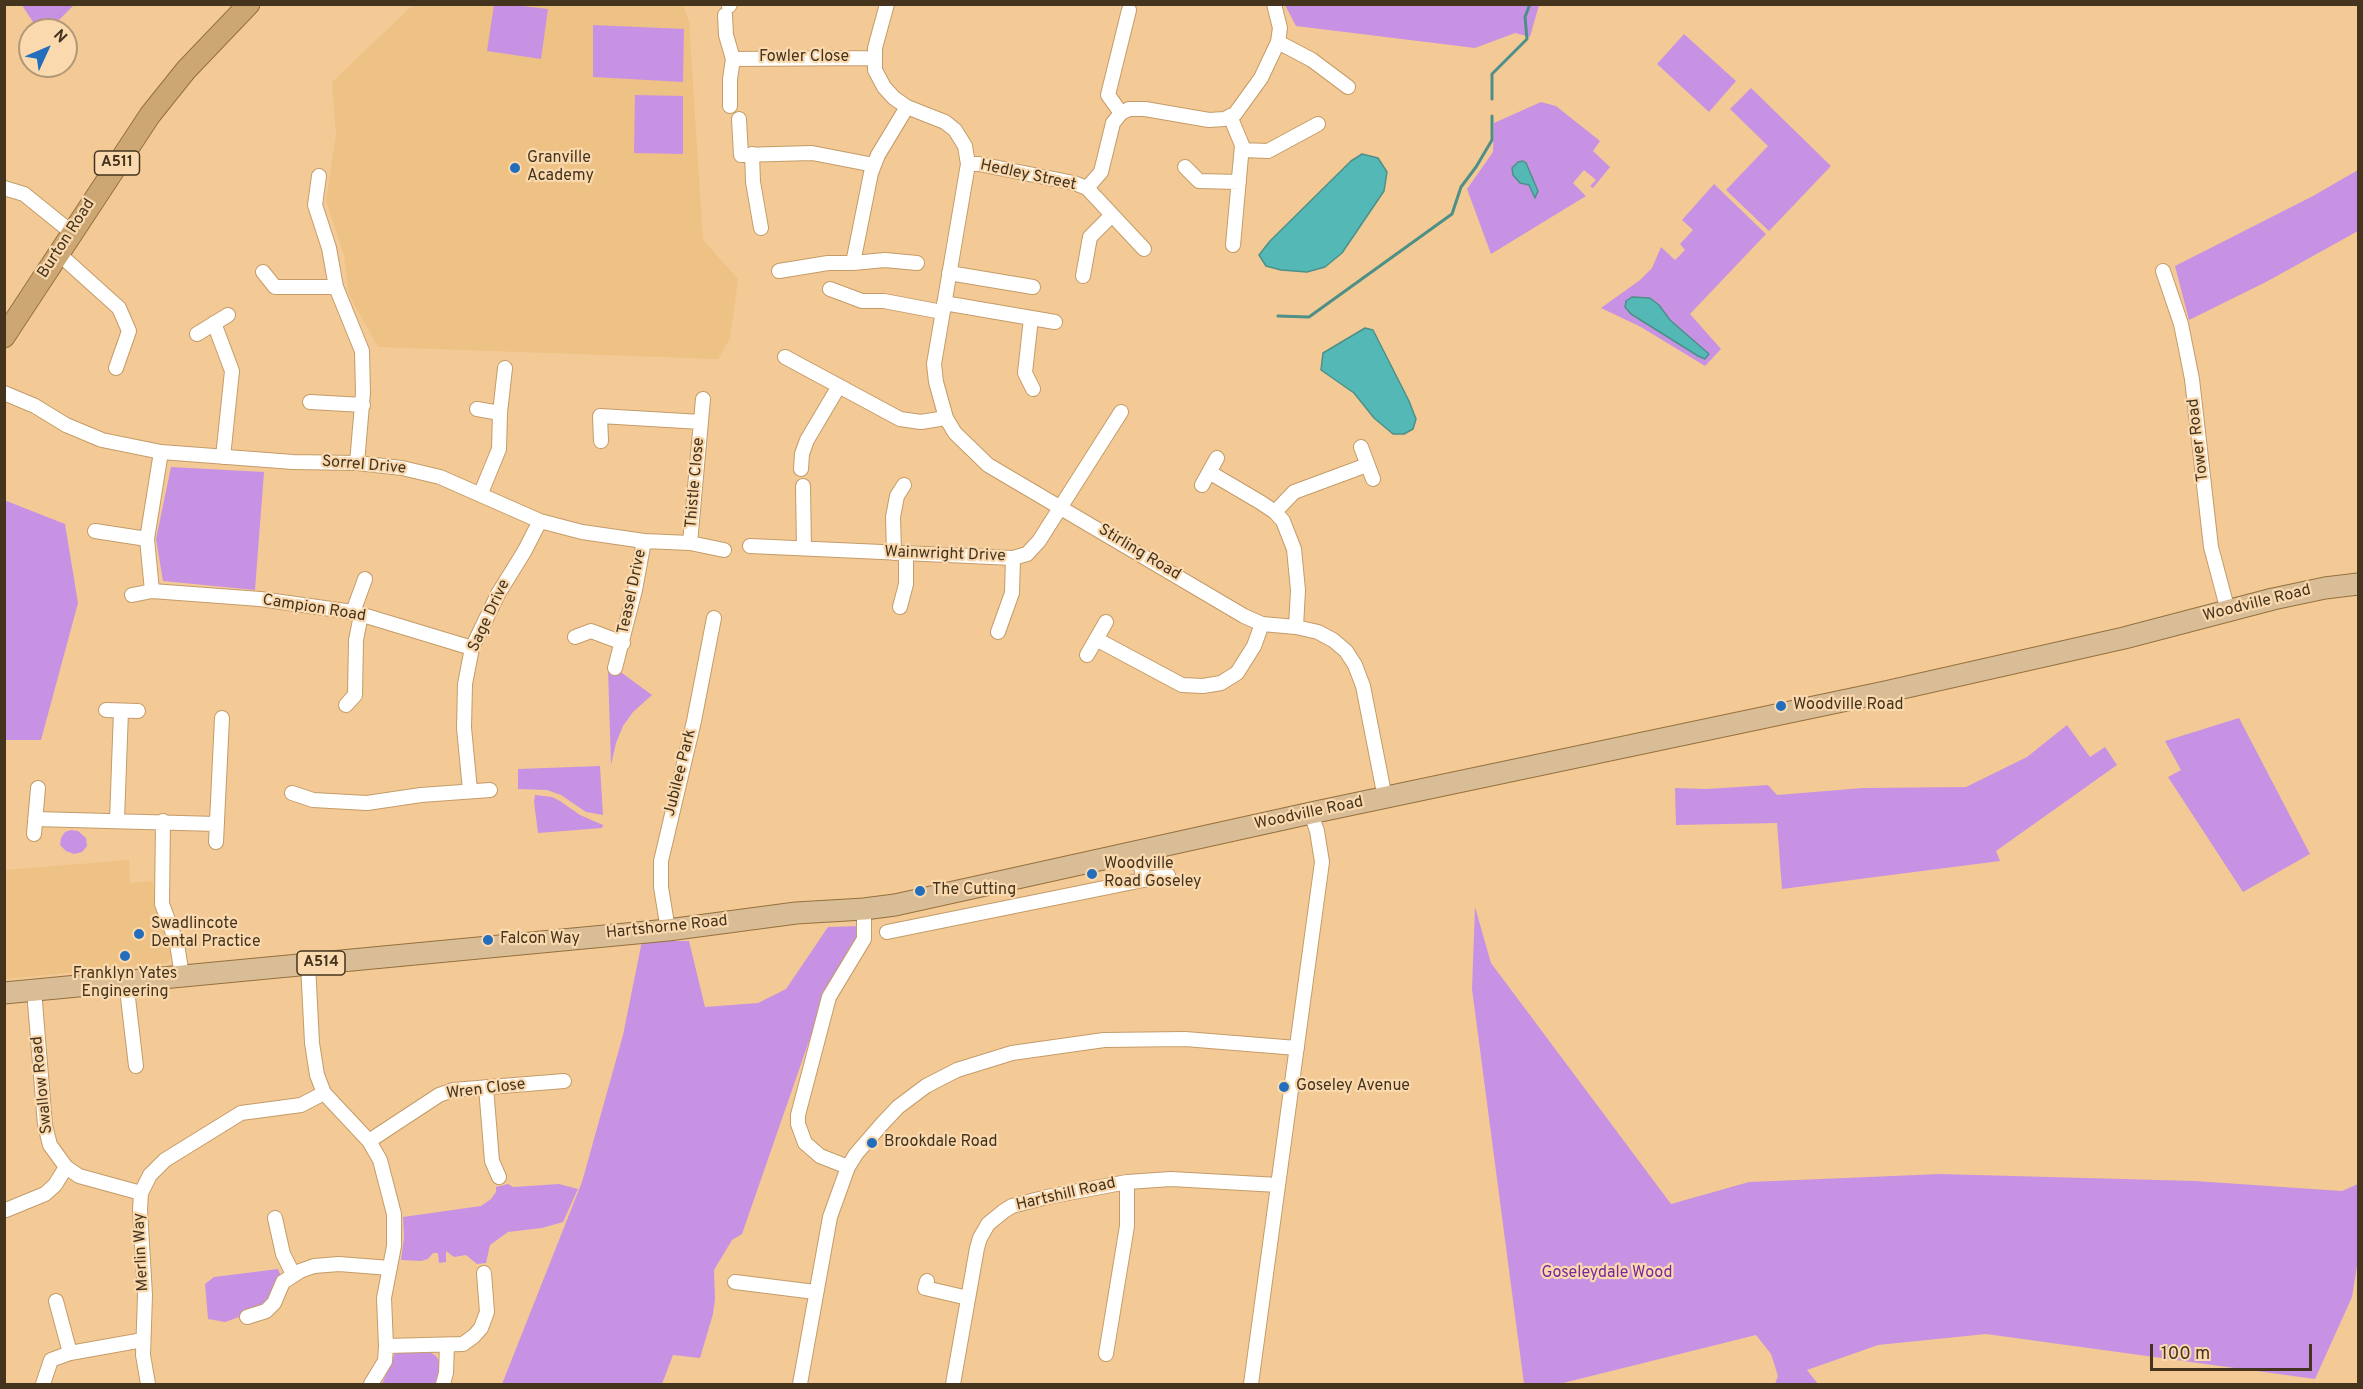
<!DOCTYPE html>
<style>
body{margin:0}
#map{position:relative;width:2363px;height:1389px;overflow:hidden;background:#f3ca95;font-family:Overpass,sans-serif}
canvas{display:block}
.frame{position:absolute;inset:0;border:6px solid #44341e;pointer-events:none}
.north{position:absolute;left:18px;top:18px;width:60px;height:60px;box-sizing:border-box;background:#fad9af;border:2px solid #b19775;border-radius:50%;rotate:46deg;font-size:16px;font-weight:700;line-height:24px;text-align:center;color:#44341e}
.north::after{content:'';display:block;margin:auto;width:21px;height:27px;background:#236dbd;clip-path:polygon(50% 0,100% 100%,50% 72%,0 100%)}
.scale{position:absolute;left:2150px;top:1344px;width:162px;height:27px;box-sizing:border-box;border:3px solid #44341e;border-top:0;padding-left:8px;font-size:18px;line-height:21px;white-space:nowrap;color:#44341e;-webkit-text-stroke:4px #fad9af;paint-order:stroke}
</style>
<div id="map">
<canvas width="2363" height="1389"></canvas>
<div class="frame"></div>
<div class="north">N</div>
<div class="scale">100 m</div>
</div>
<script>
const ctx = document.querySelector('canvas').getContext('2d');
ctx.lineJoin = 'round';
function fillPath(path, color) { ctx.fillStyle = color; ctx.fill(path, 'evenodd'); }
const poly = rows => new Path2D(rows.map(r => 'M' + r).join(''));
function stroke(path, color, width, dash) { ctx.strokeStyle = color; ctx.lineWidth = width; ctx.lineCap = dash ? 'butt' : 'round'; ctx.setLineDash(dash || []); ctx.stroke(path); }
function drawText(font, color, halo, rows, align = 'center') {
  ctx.font = font + ' Overpass,sans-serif'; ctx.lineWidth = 4.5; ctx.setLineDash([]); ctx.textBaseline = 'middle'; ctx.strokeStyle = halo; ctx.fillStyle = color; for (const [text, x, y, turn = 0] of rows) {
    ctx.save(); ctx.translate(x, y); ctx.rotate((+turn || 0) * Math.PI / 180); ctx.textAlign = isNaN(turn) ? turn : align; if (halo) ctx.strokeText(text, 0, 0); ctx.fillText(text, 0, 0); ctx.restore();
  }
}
const built = poly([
 [413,5,683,5,689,22,703,240,738,279,730,338,718,359,378,347,349,295,344,255,326,201,336,135,332,82],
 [129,860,130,883,153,881,156,909,172,956,167,963,5,979,5,870]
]);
const green = poly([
 [22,5,74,5,49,30,38,30],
 [494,5,514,5,548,9,541,59,487,51],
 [1285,5,1539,5,1530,37,1515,33,1475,48,1296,26],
 [593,25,684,29,683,82,593,77],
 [1684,34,1736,81,1709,112,1657,64],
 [1751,88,1831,166,1769,231,1726,190,1768,146,1730,109],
 [635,95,683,96,683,154,634,153],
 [1541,102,1556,106,1600,141,1593,151,1610,167,1593,188,1590,186,1596,180,1584,170,1573,183,1586,196,1491,254,1467,189,1493,152,1494,123],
 [2358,170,2358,231,2266,282,2189,320,2175,266,2313,196],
 [1714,184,1766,234,1690,314,1721,349,1705,366,1641,327,1601,308,1640,280,1652,268,1661,247,1675,260,1685,250,1680,244,1693,230,1682,220],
 [171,467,264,472,255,590,163,581,156,539],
 [4,500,65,524,78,603,41,740,5,740],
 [608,669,622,673,652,695,633,712,623,726,616,743,611,765],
 [2239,718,2310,854,2243,892,2168,777,2181,770,2165,741],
 [2067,725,2090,757,2105,747,2117,765,1996,851,2000,861,1782,889,1777,823,1676,825,1675,788,1707,789,1768,785,1777,795,1863,788,1966,787,2027,757],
 [600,766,603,815,586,812,561,795,547,790,518,789,518,769],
 [535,795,552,797,560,801,580,815,603,825,602,828,538,833,534,802],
 [71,830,78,831,86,838,87,846,82,852,74,854,66,851,60,845,61,838,65,832],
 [1475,907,1491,963,1671,1204,1749,1182,1940,1174,2195,1181,2342,1191,2358,1184,2358,1260,2352,1297,2315,1379,1986,1334,1878,1345,1807,1370,1818,1384,1775,1384,1778,1376,1771,1354,1756,1335,1559,1384,1524,1384,1472,989],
 [861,926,861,936,825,995,742,1234,732,1240,714,1270,715,1299,713,1314,700,1358,673,1355,662,1384,502,1384,582,1182,623,1035,642,941,689,941,705,1007,758,1003,786,989,828,927],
 [508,1184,513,1187,559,1184,578,1189,563,1222,542,1228,508,1232,490,1245,486,1263,477,1264,466,1255,454,1257,446,1251,446,1262,439,1263,438,1253,433,1253,428,1259,421,1261,401,1260,404,1238,403,1217,481,1206,491,1199,496,1192,496,1187],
 [278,1269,281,1276,265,1304,242,1316,225,1322,208,1319,205,1284,214,1277],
 [427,1350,436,1356,441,1364,437,1384,382,1384,395,1353]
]);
const water = poly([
 [1362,154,1378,158,1387,172,1384,191,1342,253,1325,267,1307,272,1281,270,1266,266,1259,255,1270,241,1351,161,1362,154],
 [1523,161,1526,163,1538,191,1535,198,1529,185,1520,183,1513,175,1512,168,1518,162,1523,161],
 [1632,297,1650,298,1659,305,1670,320,1709,354,1705,359,1698,356,1631,314,1625,307,1626,301,1632,297],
 [1365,328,1373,330,1409,401,1416,419,1413,429,1404,434,1393,434,1374,418,1354,393,1321,370,1323,353,1365,328]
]);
const stream = poly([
 [1492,99,1492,74,1527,39,1525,17,1530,4],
 [1278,316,1309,317,1452,214,1461,187,1476,167,1492,140,1492,116]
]);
const minor = poly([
 [887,4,875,48,875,70,884,87,894,98,907,107,945,122,955,130,965,146,968,164,934,364,936,382,946,418,955,433,988,465,1244,616,1262,624,1296,627,1318,632,1333,640,1346,651,1355,665,1363,686,1385,798],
 [729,6,730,4],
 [725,15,726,35,733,59,730,79,730,106],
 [1278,42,1312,60,1348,87],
 [733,59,875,58],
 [1121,113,1108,95,1129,10],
 [1230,116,1242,145,1233,245],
 [739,119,741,155,812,153,874,165],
 [1242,150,1268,151,1318,124],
 [752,154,753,182,761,228],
 [968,164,979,164,1074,183,1087,188,1144,249],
 [1185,167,1199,181,1239,182],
 [319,176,315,205,329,248,336,287,362,351,363,393,357,463],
 [4,188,24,194,71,232],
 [1087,188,1101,172,1113,123,1121,113,1129,109,1145,109,1209,120,1224,119,1235,114,1261,78,1278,42,1280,28,1274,4],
 [58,253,119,308,129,331,116,368],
 [853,263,871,173,878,155,907,107],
 [779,271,828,263,853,263,885,260,917,263],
 [2163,271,2181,324,2192,379,2211,547,2228,611],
 [263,272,275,287,336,287],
 [949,273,1033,287],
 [1083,276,1090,237,1112,215],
 [830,289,862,301,884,301,942,312],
 [944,303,1055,322],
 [1031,318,1025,373,1033,389],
 [214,323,232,371,223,457],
 [197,334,228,315],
 [785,357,900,419,921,422,946,418],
 [4,393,35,406,66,425,102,440,161,452,293,462,357,463,402,468,440,477,540,521,582,532,644,541,690,543,724,550],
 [310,402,363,405],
 [477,409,500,413],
 [601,441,600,416,701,422],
 [1361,447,1373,479],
 [801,469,802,454,807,440,839,386],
 [1209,472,1260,502,1275,512,1283,521,1294,549,1298,590,1296,627],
 [1202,485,1217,458],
 [803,486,804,548],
 [481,493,499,449,500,413,505,368],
 [1275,512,1294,492,1367,465],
 [95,531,147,539],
 [690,543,703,399],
 [750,546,1013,558,1027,554,1039,541,1121,412],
 [894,553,893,517,897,496,904,485],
 [152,591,147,539,161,452],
 [132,595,152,591,260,599,353,612,472,648],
 [900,607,906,584,906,553],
 [353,612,365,579],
 [998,632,1012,593,1013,558],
 [575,637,591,631,623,643],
 [1096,639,1182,685,1203,686,1221,683,1237,673,1254,646,1262,624],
 [1087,655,1106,622],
 [615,668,635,590,644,541],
 [346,705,355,695,356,640,361,615],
 [106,710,138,711],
 [470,790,464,728,465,684,472,648,498,594,524,552,540,521],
 [292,793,313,800,367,803,421,795,490,790],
 [35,819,217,824],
 [117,820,121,711],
 [163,821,162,904,177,944,182,976],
 [34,834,38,788],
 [216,842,222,718],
 [1138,853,1144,880],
 [668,930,661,887,661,861,694,721,714,618],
 [887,932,1168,875],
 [308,964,312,1043,317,1075,324,1093,369,1141,380,1160,394,1214,394,1246,384,1298,386,1346,385,1361,371,1384],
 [126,981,136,1066],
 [34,990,45,1125,50,1145,66,1167,79,1176,141,1193],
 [486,1087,492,1161,499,1177],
 [369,1141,439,1095,453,1090,564,1081],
 [848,1167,820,1156,805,1143,798,1124,798,1115,829,997,864,939,864,909],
 [6,1210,45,1194,55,1185,66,1167],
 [275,1218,283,1254,293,1274],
 [927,1281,925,1288,968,1298],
 [735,1282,815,1292],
 [56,1301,70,1353],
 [247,1317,266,1311,274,1303,283,1282,300,1271,314,1266,339,1264,390,1268],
 [386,1346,463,1344,474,1336,481,1328,487,1312,484,1273],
 [1106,1354,1127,1226,1127,1182],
 [43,1384,51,1360,70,1353,143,1340],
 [148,1384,143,1355,145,1295,140,1210,141,1193,150,1175,165,1160,241,1113,301,1105,324,1093],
 [443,1384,446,1373,447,1345],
 [800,1384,830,1217,848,1167,856,1154,882,1124,898,1107,926,1086,957,1070,1012,1053,1104,1040,1185,1039,1297,1048],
 [953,1384,977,1248,980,1238,988,1224,1004,1211,1012,1206,1047,1197,1127,1182,1171,1179,1278,1185],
 [1251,1384,1322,862,1317,831,1311,813]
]);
const primary = poly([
 [4,993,668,930,796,913,864,909,895,905,1311,813,1885,692,2124,638,2273,599,2325,588,2358,584]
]);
const trunk = poly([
 [4,337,150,115,186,70,249,4]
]);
const markers = [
 [515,168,6,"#236dbd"],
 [1781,706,6,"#236dbd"],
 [1092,874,6,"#236dbd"],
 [920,891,6,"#236dbd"],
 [139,934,6,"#236dbd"],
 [488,940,6,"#236dbd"],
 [125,956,6,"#236dbd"],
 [1284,1087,6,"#236dbd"],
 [872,1143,6,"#236dbd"]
];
const shields = [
 [117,163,45],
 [321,963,48]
];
const shieldNames = [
 ["A511",117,163],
 ["A514",321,963]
];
const streetNames = [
 ["Fowler Close",804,58],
 ["Hedley Street",1028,176,12],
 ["Burton Road",67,239,-57],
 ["Tower Road",2199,440,-97],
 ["Sorrel Drive",364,466,5],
 ["Thistle Close",696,483,-85],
 ["Stirling Road",1139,553,31],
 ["Wainwright Drive",945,555,2],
 ["Teasel Drive",633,592,-78],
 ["Woodville Road",2257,604,-14],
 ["Campion Road",314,609,9],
 ["Sage Drive",490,616,-65],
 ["Jubilee Park",681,773,-76],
 ["Woodville Road",1309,814,-12],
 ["Hartshorne Road",667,928,-6],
 ["Swallow Road",43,1085,-96],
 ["Wren Close",486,1090,-7],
 ["Hartshill Road",1066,1195,-13],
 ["Merlin Way",142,1252,-93]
];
const poiNames = [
 ["Granville",527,159],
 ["Academy",527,177],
 ["Woodville Road",1793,706],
 ["Woodville",1104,865],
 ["Road Goseley",1104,883],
 ["The Cutting",932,891],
 ["Swadlincote",151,925],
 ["Dental Practice",151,943],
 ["Falcon Way",500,940],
 ["Franklyn Yates",125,975,"center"],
 ["Engineering",125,993,"center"],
 ["Goseley Avenue",1296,1087],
 ["Brookdale Road",884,1143]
];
const parkNames = [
 ["Goseleydale Wood",1607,1274]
];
fillPath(built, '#eec185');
fillPath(green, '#c792e3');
fillPath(water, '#53b8b6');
stroke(water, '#4e9088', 1.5);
stroke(stream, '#4e9088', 3);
stroke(minor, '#c49c69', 16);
stroke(primary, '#95703e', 23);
stroke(trunk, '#95703e', 23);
stroke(minor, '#fff', 14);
stroke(primary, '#d9bd96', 21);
stroke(trunk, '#cca773', 21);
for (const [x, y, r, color] of markers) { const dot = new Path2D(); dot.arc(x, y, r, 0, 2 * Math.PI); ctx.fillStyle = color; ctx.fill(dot); stroke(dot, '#fad9af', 2); }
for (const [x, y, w] of shields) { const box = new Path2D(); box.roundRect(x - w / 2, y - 12, w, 24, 4.5); ctx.fillStyle = '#fad9af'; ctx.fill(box); stroke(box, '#44341e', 1.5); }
drawText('bold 15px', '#44341e', null, shieldNames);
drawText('16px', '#44341e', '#fad9af', streetNames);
drawText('16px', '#44341e', '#fad9af', poiNames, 'left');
drawText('16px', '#7a269d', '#fad9af', parkNames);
</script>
